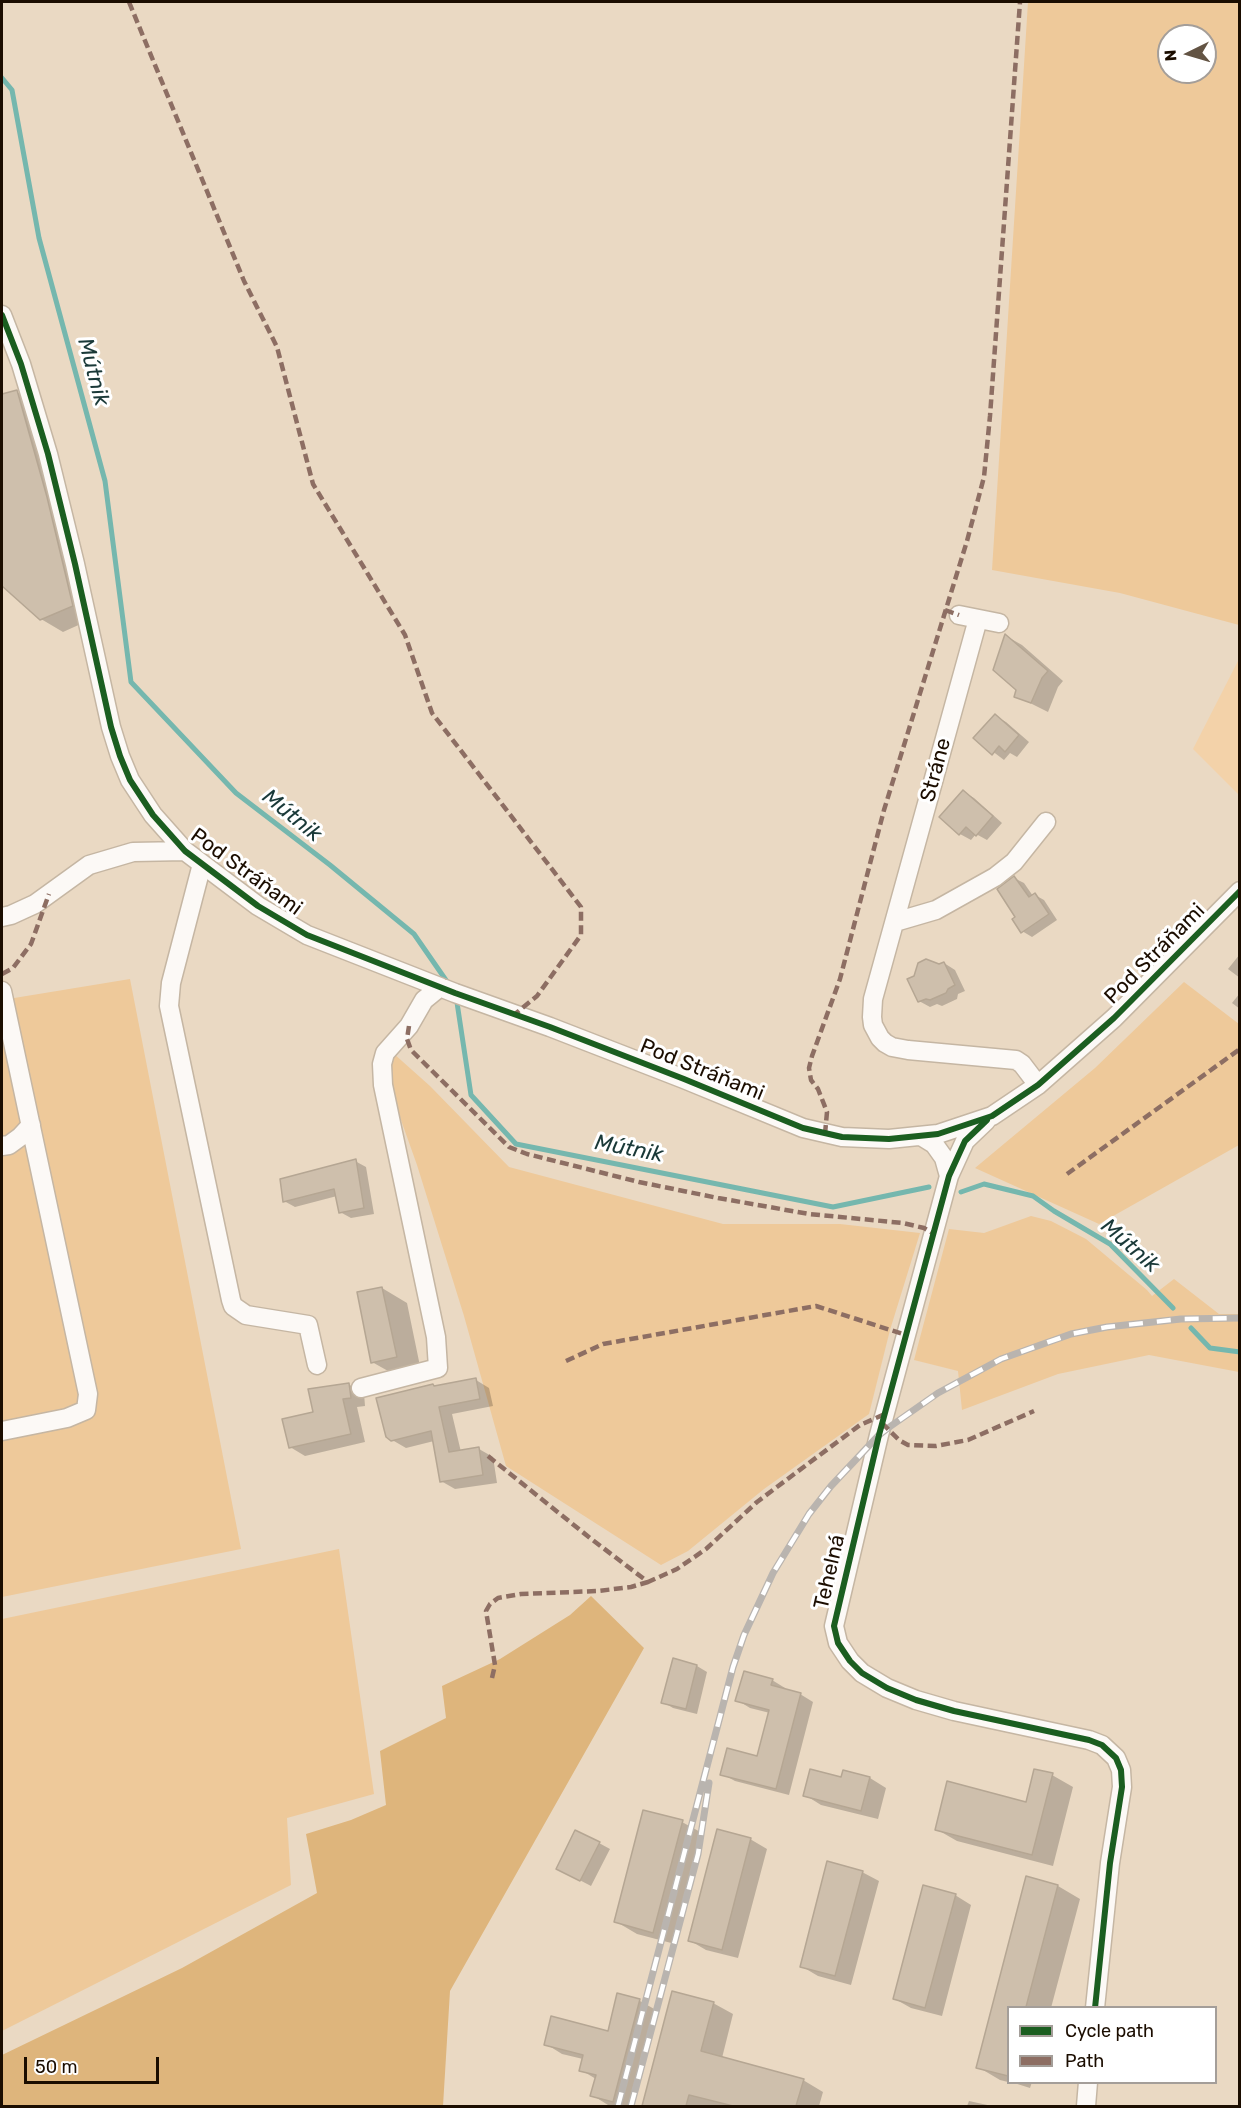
<!DOCTYPE html>
<meta charset="utf-8">
<style>
body{margin:0}
#map{position:relative;width:1241px;height:2108px;overflow:hidden;background:#ead9c3;font-family:Rubik,sans-serif}
canvas{display:block}
.frame{position:absolute;inset:0;border:3px solid #1b0d00;pointer-events:none}
.legend{position:absolute;left:1007px;top:2006px;width:210px;height:78px;box-sizing:border-box;background:#fff;border:2px solid #a49e99;margin:0;padding:8px 10px;list-style:none;font-size:18px;color:#1b0d00}
.legend li{display:flex;align-items:center;gap:12px;height:30px}
.legend b{width:30px;border:2px solid #a49e99}
.north{position:absolute;left:1157px;top:24px;width:60px;height:60px;box-sizing:border-box;background:#fff;border:2px solid #a49e99;border-radius:50%;rotate:265deg;font-size:16px;font-weight:700;line-height:24px;text-align:center;color:#1b0d00}
.north::after{content:'';display:block;margin:auto;width:21px;height:27px;background:#635444;clip-path:polygon(50% 0,100% 100%,50% 72%,0 100%)}
.scale{position:absolute;left:24px;top:2057px;width:135px;height:27px;box-sizing:border-box;border:3px solid #1b0d00;border-top:0;padding-left:8px;font-size:18px;line-height:21px;white-space:nowrap;color:#1b0d00;-webkit-text-stroke:4px #fff;paint-order:stroke}
</style>
<div id="map">
<canvas width="1241" height="2108"></canvas>
<div class="frame"></div>
<ul class="legend">
<li><b style="height:8px;background:#1b5e20"></b>Cycle path</li>
<li><b style="height:8px;background:#8d6e63"></b>Path</li>
</ul>
<div class="north">N</div>
<div class="scale">50 m</div>
</div>
<script>
const ctx = document.querySelector('canvas').getContext('2d');
ctx.lineJoin = 'round';
function fillPath(path, color) { ctx.fillStyle = color; ctx.fill(path, 'evenodd'); }
const poly = rows => new Path2D(rows.map(r => 'M' + r).join(''));
function stroke(path, color, width, dash) { ctx.strokeStyle = color; ctx.lineWidth = width; ctx.lineCap = dash ? 'butt' : 'round'; ctx.setLineDash(dash || []); ctx.stroke(path); }
function drawText(font, color, halo, rows, align = 'center') {
  ctx.font = font + ' Rubik,sans-serif'; ctx.lineWidth = 6; ctx.setLineDash([]); ctx.textBaseline = 'middle'; ctx.strokeStyle = halo; ctx.fillStyle = color; for (const [text, x, y, turn = 0] of rows) {
    ctx.save(); ctx.translate(x, y); ctx.rotate((+turn || 0) * Math.PI / 180); ctx.textAlign = isNaN(turn) ? turn : align; if (halo) ctx.strokeText(text, 0, 0); ctx.fillText(text, 0, 0); ctx.restore();
  }
}
const built = poly([
 [1239,659,1239,795,1193,749]
]);
const green = poly([
 [1028,2,1239,2,1239,625,1120,593,992,570],
 [1169,36,1205,36,1205,72,1169,72],
 [130,979,241,1549,2,1597,2,1000],
 [1184,982,1239,1024,1239,1145,1099,1224,975,1168,1095,1068],
 [393,1053,430,1086,509,1167,723,1224,840,1224,920,1233,890,1330,869,1414,764,1489,688,1551,661,1565,506,1466,464,1316,417,1165,385,1075],
 [1031,1216,1051,1221,1086,1239,1147,1290,1152,1296,1174,1279,1219,1314,1239,1314,1239,1372,1149,1355,1058,1374,962,1410,958,1371,914,1360,949,1229,984,1233],
 [339,1549,374,1794,287,1818,291,1885,2,2031,2,1619]
]);
const forest = poly([
 [591,1596,644,1648,450,1991,443,2106,2,2106,2,2055,182,1968,317,1893,306,1834,351,1820,386,1805,380,1751,446,1718,442,1686,500,1659,570,1615]
]);
const shadow = poly([
 [17,392,39,405,94,618,63,632,41,619,2,584,2,395],
 [1006,636,1022,645,1063,681,1058,687,1048,712,1016,696,1018,690],
 [995,716,1006,722,1029,742,1017,757,1010,753,1004,760,975,738],
 [964,792,974,798,1002,823,987,840,976,834,971,840,960,834,941,817],
 [1014,878,1024,883,1033,896,1035,895,1044,900,1057,920,1032,937,1022,931,1017,917],
 [1240,954,1240,978,1228,969],
 [944,963,955,970,965,991,958,994,957,999,942,1006,937,1004,930,1007,919,1001],
 [1240,993,1240,1009,1232,1003],
 [355,1161,366,1167,374,1214,351,1218,340,1212,337,1196,295,1207,284,1201],
 [382,1288,407,1303,421,1371,397,1376,372,1362],
 [476,1380,489,1388,493,1406,452,1414,461,1452,479,1449,493,1457,497,1483,455,1489,441,1481,434,1441,406,1448,387,1437,436,1387],
 [348,1384,364,1393,365,1406,357,1407,365,1442,305,1456,290,1447,314,1413],
 [674,1660,697,1666,707,1672,697,1714,673,1708,663,1702],
 [772,1680,785,1688,784,1690,800,1694,813,1702,789,1795,735,1781,722,1774,758,1757,770,1713,750,1708,737,1700],
 [844,1772,870,1778,886,1788,878,1819,821,1805,805,1795,842,1779],
 [1052,1775,1073,1787,1053,1866,957,1841,936,1829,1027,1804],
 [682,1822,704,1834,675,1944,637,1934,615,1921],
 [750,1839,767,1849,738,1958,706,1950,689,1940],
 [599,1843,610,1849,591,1886,568,1874],
 [862,1872,879,1881,851,1985,818,1976,801,1966],
 [1058,1886,1080,1899,1051,2008,1008,2008,1008,2082,1000,2080,978,2067],
 [955,1895,971,1905,942,2016,911,2008,895,1999],
 [673,1993,713,2003,733,2014,722,2058,803,2080,823,2092,819,2106,709,2105,709,2106,643,2106],
 [618,1995,640,2001,656,2010,631,2106,608,2105,592,2095,596,2079,581,2070,583,2059,562,2054,546,2044,609,2032],
 [1011,2082,1032,2082,1030,2088],
 [969,2101,992,2106,967,2106]
]);
const stream = poly([
 [2,78,12,90,39,238,105,481,131,682,236,793,330,865,414,934,450,986],
 [456,996,471,1095,516,1144,833,1207,929,1187],
 [961,1192,984,1184,1033,1196,1054,1211,1110,1244,1173,1308],
 [1191,1328,1210,1348,1240,1352]
]);
const building = poly([
 [17,390,47,497,73,606,40,620,2,586,2,394,17,390],
 [1005,634,1048,671,1042,678,1031,703,1014,697,1016,690,993,670,1005,634],
 [995,714,1019,735,1005,752,999,746,992,755,973,738,995,714],
 [963,790,993,816,976,836,966,827,959,835,939,817,963,790],
 [1014,876,1029,897,1035,893,1049,914,1021,933,1012,919,1015,917,997,889,1014,876],
 [926,959,939,964,944,962,955,985,948,989,946,993,930,1000,926,999,918,1002,907,979,914,976,918,963,926,959],
 [356,1159,364,1208,339,1213,334,1189,283,1202,280,1179,356,1159],
 [382,1287,397,1357,371,1363,357,1292,382,1287],
 [476,1378,480,1399,439,1407,449,1452,479,1447,483,1475,440,1482,431,1431,391,1441,386,1437,376,1398,433,1384,434,1386,476,1378],
 [349,1383,351,1398,343,1399,351,1434,289,1448,282,1419,313,1412,308,1389,349,1383],
 [673,1658,697,1665,686,1709,661,1703,673,1658],
 [744,1671,773,1679,771,1685,801,1693,776,1789,720,1775,727,1748,757,1756,769,1710,735,1701,744,1671],
 [810,1769,841,1777,843,1770,870,1777,861,1811,803,1796,810,1769],
 [1034,1769,1053,1773,1032,1855,935,1830,947,1781,1026,1802,1034,1769],
 [643,1810,683,1820,653,1933,614,1922,643,1810],
 [717,1829,751,1838,722,1950,688,1941,717,1829],
 [575,1830,600,1842,580,1881,556,1869,575,1830],
 [827,1861,863,1871,835,1976,800,1967,827,1861],
 [1026,1876,1058,1885,1026,2007,1008,2007,1008,2076,976,2068,1026,1876],
 [923,1885,956,1894,925,2008,893,1999,923,1885],
 [672,1991,714,2002,701,2051,804,2079,796,2106,733,2106,689,2095,686,2106,642,2106,672,1991],
 [617,1993,640,1999,613,2102,590,2096,596,2075,579,2071,583,2055,544,2045,551,2016,608,2031,617,1993]
]);
const minor = poly([
 [2,315,21,364,48,454,75,564,111,727,120,756,130,780,153,815,185,851,258,906,307,935,455,993,550,1027,684,1079,803,1128,842,1137,889,1139,938,1134,992,1116,1038,1085,1114,1018,1240,891],
 [959,615,999,623],
 [978,619,873,999,872,1017,873,1025,880,1038,885,1043,892,1047,908,1050,1016,1060,1022,1064,1038,1085],
 [202,864,171,983,169,1006,231,1300,233,1306,246,1315,308,1325,317,1365],
 [2,917,11,915,35,904,89,865,133,852,185,851],
 [895,922,936,910,995,877,1014,862,1046,822],
 [2,991,88,1394,86,1410,67,1418,2,1431],
 [986,1121,965,1141,949,1176,879,1435,834,1626,838,1643,850,1661,862,1673,887,1688,916,1700,954,1711,1089,1740,1102,1745,1116,1758,1121,1770,1122,1787,1110,1863,1095,2008],
 [921,1136,934,1144,944,1158,949,1176],
 [2,1146,9,1145,20,1137,31,1125],
 [361,1388,438,1368,436,1337,383,1085,382,1064,385,1053,409,1026,424,1000,440,987],
 [1086,2106,1088,2082]
]);
const rail = poly([
 [618,2106,733,1667,744,1635,773,1573,809,1514,831,1486,879,1435,888,1428,938,1393,1001,1359,1071,1334,1107,1327,1181,1319,1240,1318],
 [631,2106,698,1854,709,1783]
]);
const quiet = poly([
 [129,2,244,281,277,347,313,484,405,635,432,713,581,907,581,935,537,996,515,1014],
 [945,610,959,615],
 [2,974,13,968,31,944,49,894],
 [409,1026,407,1039,411,1050,509,1147,527,1154,639,1182,718,1198,809,1214,903,1223,924,1228,934,1234],
 [825,1134,827,1112,818,1089,811,1080,809,1068,812,1056,840,979,884,810,967,541,984,477,990,416,1020,2],
 [1067,1174,1240,1049],
 [566,1361,603,1344,816,1306,906,1335],
 [882,1423,899,1440,908,1445,936,1446,968,1440,1034,1411],
 [488,1456,590,1538,648,1582,677,1569,706,1549,757,1502,805,1466,860,1425,885,1414],
 [492,1678,495,1665,486,1611,490,1604,498,1598,521,1594,598,1591,631,1587,648,1582]
]);
const cycleway = poly([
 [2,315,21,364,48,454,75,564,111,727,120,756,130,780,153,815,185,851,258,906,307,935,455,993,550,1027,684,1079,803,1128,842,1137,889,1139,938,1134,992,1116,1038,1085,1114,1018,1240,891],
 [987,1120,965,1141,949,1176,879,1435,834,1626,838,1643,850,1661,862,1673,887,1688,916,1700,954,1711,1089,1740,1102,1745,1116,1758,1121,1770,1122,1787,1110,1863,1095,2008]
]);
const streetNames = [
 ["Stráne",936,770,-75],
 ["Pod Stráňami",246,872,36],
 ["Pod Stráňami",1155,954,-45],
 ["Pod Stráňami",702,1070,22],
 ["Tehelná",830,1572,-77]
];
const waterNames = [
 ["Mútnik",93,372,75],
 ["Mútnik",292,816,39],
 ["Mútnik",629,1149,11],
 ["Mútnik",1130,1246,41]
];
fillPath(built, '#f3d2a9');
fillPath(green, '#eec99a');
fillPath(forest, '#deb57c');
fillPath(shadow, '#0003');
stroke(stream, '#75b7ae', 5);
fillPath(building, '#cebfac');
stroke(building, '#b5a693', 1.5);
stroke(minor, '#c5b6a3', 21);
stroke(minor, '#fcf9f6', 18);
stroke(rail, '#b9b4af', 7);
stroke(rail, '#fff', 4.5, [14]);
stroke(quiet, '#8d6e63', 4.5, [9, 4.5]);
stroke(cycleway, '#1b5e20', 6);
drawText('21px', '#1b0d00', '#fff', streetNames);
drawText('italic 22px', '#1a3938', '#fff', waterNames);
</script>
